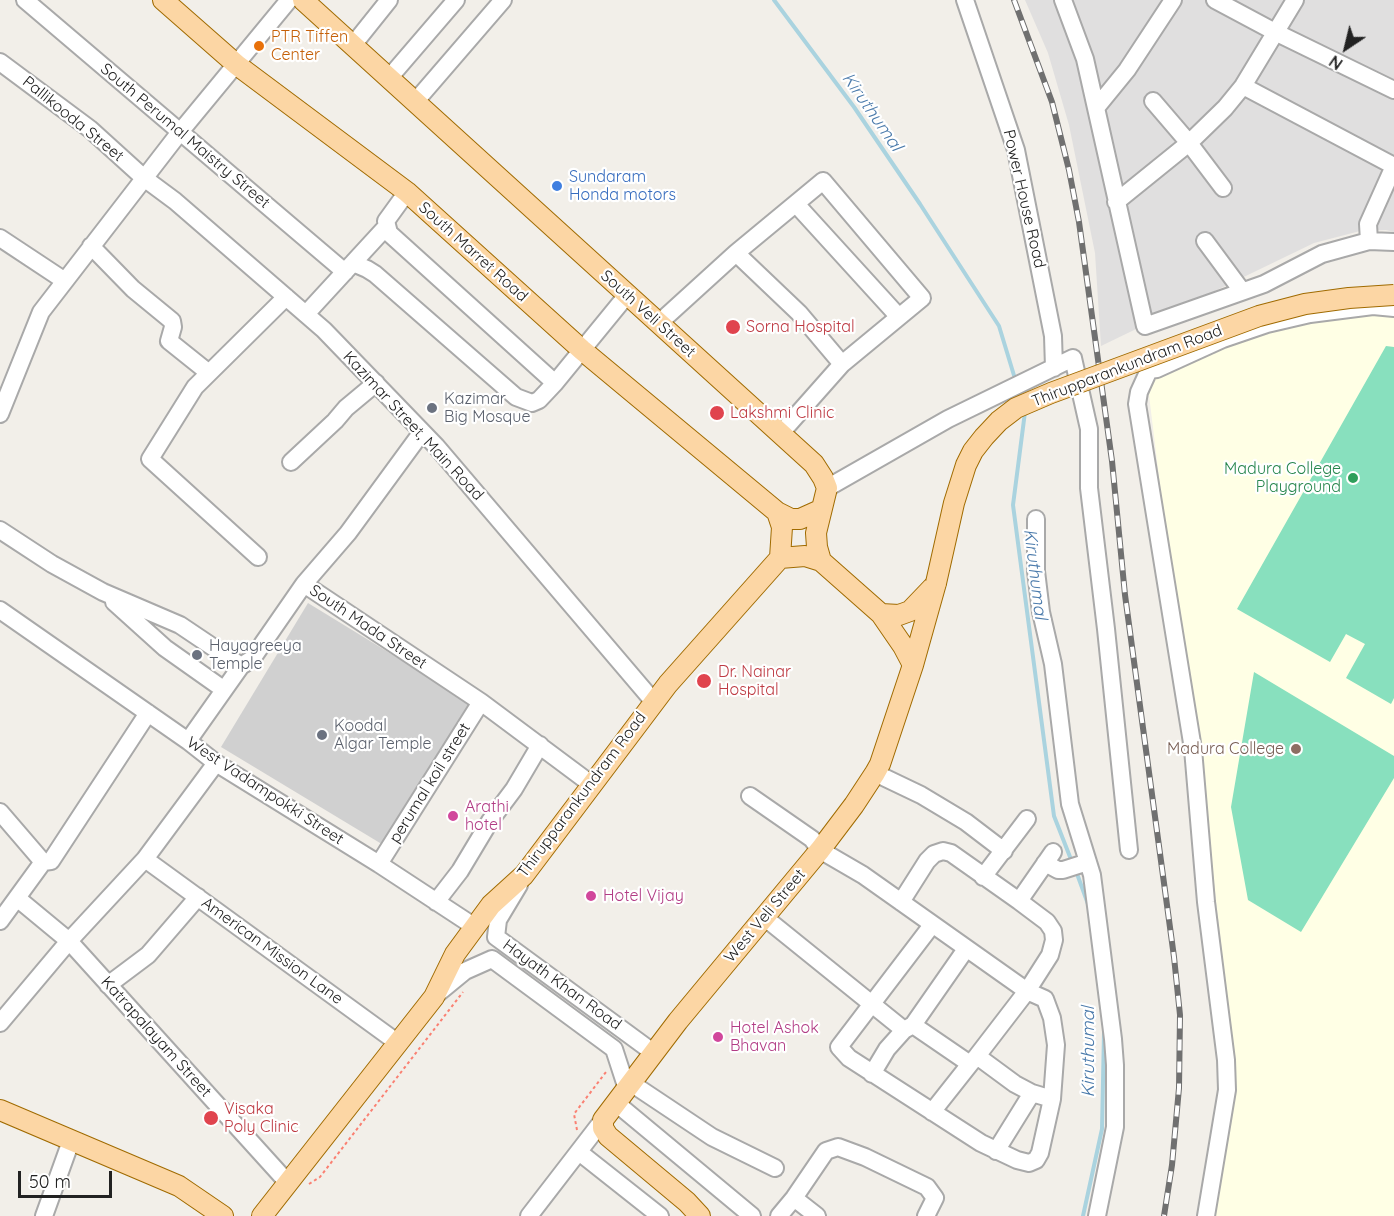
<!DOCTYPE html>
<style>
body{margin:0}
#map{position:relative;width:1394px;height:1216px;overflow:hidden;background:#f2efe9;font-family:Quicksand,sans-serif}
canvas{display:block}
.north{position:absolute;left:1316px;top:18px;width:60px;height:60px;-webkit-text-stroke:4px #fff;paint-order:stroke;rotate:215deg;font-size:16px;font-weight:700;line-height:24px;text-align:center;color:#222}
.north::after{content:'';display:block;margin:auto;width:21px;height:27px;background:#222;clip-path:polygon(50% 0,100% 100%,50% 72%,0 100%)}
.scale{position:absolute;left:18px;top:1171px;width:94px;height:27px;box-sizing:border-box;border:3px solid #222;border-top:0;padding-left:8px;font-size:18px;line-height:21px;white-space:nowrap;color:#222;-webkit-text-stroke:4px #fff;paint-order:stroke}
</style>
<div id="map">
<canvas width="1394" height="1216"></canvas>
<div class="north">N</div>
<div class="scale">50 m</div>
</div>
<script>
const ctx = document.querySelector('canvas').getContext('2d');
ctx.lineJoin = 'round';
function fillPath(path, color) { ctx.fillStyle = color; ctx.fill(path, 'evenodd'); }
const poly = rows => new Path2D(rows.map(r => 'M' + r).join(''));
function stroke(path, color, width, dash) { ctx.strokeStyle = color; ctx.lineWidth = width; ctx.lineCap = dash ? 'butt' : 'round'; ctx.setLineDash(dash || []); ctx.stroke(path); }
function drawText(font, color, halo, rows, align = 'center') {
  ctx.font = font + ' Quicksand,sans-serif'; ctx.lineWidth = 4.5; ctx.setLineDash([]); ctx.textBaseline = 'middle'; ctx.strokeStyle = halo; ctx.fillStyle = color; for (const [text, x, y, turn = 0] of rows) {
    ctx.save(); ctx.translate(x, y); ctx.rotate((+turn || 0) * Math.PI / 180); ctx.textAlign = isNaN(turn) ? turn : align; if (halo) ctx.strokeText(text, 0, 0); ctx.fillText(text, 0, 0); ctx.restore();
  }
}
const residential = poly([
 [1025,0,1394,0,1394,232,1386,230,1360,231,1314,243,1101,346,1095,253,1069,125,1048,53]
]);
const education = poly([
 [1394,312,1394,1216,1213,1216,1232,1063,1227,996,1195,716,1163,510,1149,395,1154,379,1165,369,1182,361,1287,326,1323,318]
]);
const religious = poly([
 [308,603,473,704,385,846,221,747]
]);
const pitch = poly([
 [1386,346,1394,347,1394,698,1391,704,1346,678,1365,644,1346,634,1330,662,1237,609],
 [1254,672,1394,756,1394,778,1301,932,1248,900,1231,807]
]);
const stream = poly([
 [774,0,854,107,920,204,999,326,1016,382],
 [1025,412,1013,505,1054,816,1072,862],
 [1076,871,1088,904],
 [1083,1216,1102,1129,1104,1033]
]);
const path = poly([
 [577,1130,574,1114,606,1072],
 [309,1184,320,1177,463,992]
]);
const minor = poly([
 [25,0,345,272],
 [965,0,1016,150,1053,336,1054,368],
 [1063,0,1085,59,1145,326,1264,284,1322,254,1369,241,1394,242],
 [1215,0,1275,32,1394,90],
 [353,45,389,0],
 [0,62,90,129,144,178,175,201,324,330,436,446,654,702],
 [389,78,456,0],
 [1243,86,1394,166],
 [1153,101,1189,143,1223,188],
 [415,102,503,0],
 [1096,108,1127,70,1173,0],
 [407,192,386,221,389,233,555,383],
 [1116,202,1189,143,1225,108,1243,86,1295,0],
 [796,204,899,317],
 [0,238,65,281],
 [1205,241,1242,291],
 [1369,241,1368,224,1394,166],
 [91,246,133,289,172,321,173,327,169,341,209,373],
 [736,253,823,181,922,298,842,364],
 [353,263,367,269,375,274,516,397,532,403,539,400,555,383,627,295],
 [306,314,386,227],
 [659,323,736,253,799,313,842,364,780,434],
 [0,414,41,312,180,132,289,0],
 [291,462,335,421,346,408,376,383],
 [827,488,948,419,1073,358,1089,429,1089,488,1106,629,1129,850],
 [1036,519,1036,571,1041,612,1053,664,1070,804,1092,875,1113,1039,1115,1065,1115,1127,1097,1216],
 [0,530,52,564,103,592,180,625,241,666],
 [258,557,150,459,195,387,286,297],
 [304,584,348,533,422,432],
 [114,602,165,648,223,689],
 [0,610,188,741,216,763,379,864,475,927],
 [188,741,241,666,252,659,304,584,481,702,591,784],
 [875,773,921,795,966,822,1004,851],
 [750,796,812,839,820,850,863,875,1027,991,1045,999,1052,1018,1056,1045,1052,1099,1040,1153,1036,1160,1029,1163,1017,1160,981,1143,849,1058,839,1047,932,925],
 [0,812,43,862,0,921],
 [145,859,398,1043],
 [43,862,51,861,148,713],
 [1045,863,1058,870,1063,870,1088,862],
 [379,864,481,702],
 [983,877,1027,819],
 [519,885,498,920,496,937,654,1053],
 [17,898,69,941,288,1183],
 [1019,901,1053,852],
 [436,902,460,871,490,821,514,789,540,745],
 [901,902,927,861,934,854,943,851,951,853,1019,901,1047,922,1053,931,1054,940,1050,955,1027,991,977,1056],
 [764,917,904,1030,913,1025,970,1064,977,1056,1015,1084,1032,1093,1052,1099],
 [108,985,148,955,198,897],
 [437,994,465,971,492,959,614,1049,627,1089],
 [0,1023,69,941,145,859,216,763],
 [913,1025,966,949],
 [872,1074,887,1049,904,1030],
 [631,1083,712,1137,775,1168],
 [616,1103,752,1216],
 [932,1112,970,1064],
 [996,1151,1032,1093],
 [579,1152,660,1216],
 [794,1198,817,1216],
 [44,1216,71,1141],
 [529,1216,603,1120],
 [779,1216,794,1198,826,1151,838,1147,865,1157,927,1187,935,1198,926,1216],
 [1206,1216,1227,1090,1226,1060,1206,902,1193,749,1137,404,1139,392,1149,370,1157,369,1223,339,1267,324,1310,314,1373,306,1394,308]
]);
const major = poly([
 [163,0,237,65,407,192,582,350,777,512,782,527,780,558],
 [303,0,814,464,823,478,827,488,816,533,817,547,821,561,881,614,903,646,913,665],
 [777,512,791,519,800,519,820,510],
 [881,614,899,615,910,611,933,587],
 [0,1110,179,1186,223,1216],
 [262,1216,434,997,455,954,491,905,524,875,668,684,780,558,805,556,821,561],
 [700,1216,687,1202,608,1136,603,1128,603,1120,678,1021,820,850,854,805,875,773,880,764,913,665,936,583]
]);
const rail = poly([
 [1014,0,1052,102,1069,170,1079,222,1112,461,1125,595,1174,957,1180,1015,1179,1088,1172,1165,1164,1216]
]);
const majorBridge = poly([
 [936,583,954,503,966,465,973,451,984,437,999,421,1016,408,1051,393,1259,316,1305,304,1349,298,1394,295]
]);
const markers = [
 [259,46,6,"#e8710a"],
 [557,186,6,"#3f7fe0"],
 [733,327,8,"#e0444e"],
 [432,408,6,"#6b7280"],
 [717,413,8,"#e0444e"],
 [1353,478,6,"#2e9e5b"],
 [197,655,6,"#6b7280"],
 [704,681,8,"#e0444e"],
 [322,735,6,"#6b7280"],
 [1296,749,6,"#8d6e63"],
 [453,816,6,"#d1479c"],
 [591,896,6,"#d1479c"],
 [718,1037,6,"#d1479c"],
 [211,1118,8,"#e0444e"]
];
const foodNames = [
 ["PTR Tiffen",271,37],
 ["Center",271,55]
];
const streetNames = [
 ["Pallikooda Street",73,119,39],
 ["South Perumal Maistry Street",185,136,40],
 ["Power House Road",1024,199,77],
 ["South Marret Road",473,252,42],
 ["South Veli Street",648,314,42],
 ["Thirupparankundram Road",1127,366,-21],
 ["Kazimar Street, Main Road",413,426,47],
 ["South Mada Street",368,627,34],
 ["perumal koil street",430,783,-58],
 ["West Vadampokki Street",265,791,33],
 ["Thirupparankundram Road",582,795,-53],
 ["West Veli Street",765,916,-50],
 ["American Mission Lane",272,951,36],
 ["Hayath Khan Road",562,985,36],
 ["Katrapalayam Street",156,1037,48]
];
const shopNames = [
 ["Sundaram",569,177],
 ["Honda motors",569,195]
];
const healthNames = [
 ["Sorna Hospital",746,327],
 ["Lakshmi Clinic",730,413],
 ["Dr. Nainar",718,672],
 ["Hospital",718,690],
 ["Visaka",224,1109],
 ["Poly Clinic",224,1127]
];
const worshipNames = [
 ["Kazimar",444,399],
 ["Big Mosque",444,417],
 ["Hayagreeya",209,646],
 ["Temple",209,664],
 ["Koodal",334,726],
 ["Algar Temple",334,744]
];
const leisureNames = [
 ["Madura College",1341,469],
 ["Playground",1341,487]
];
const educationNames = [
 ["Madura College",1284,749]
];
const hotelNames = [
 ["Arathi",465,807],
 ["hotel",465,825],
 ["Hotel Vijay",603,896],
 ["Hotel Ashok",730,1028],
 ["Bhavan",730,1046]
];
const waterNames = [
 ["Kiruthumal",872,112,55],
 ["Kiruthumal",1035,574,83],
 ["Kiruthumal",1089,1052,-90]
];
fillPath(residential, '#e0dfdf');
fillPath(education, '#ffffe5');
fillPath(religious, '#d0d0d0');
fillPath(pitch, '#88e0be');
stroke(stream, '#aad3df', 4);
stroke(minor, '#a9a9a9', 20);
stroke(major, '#a06b00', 22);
stroke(path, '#fa8072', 2, [3, 3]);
stroke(minor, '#fff', 16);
stroke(major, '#fcd6a4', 20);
stroke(rail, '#707070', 6);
stroke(rail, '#fff', 4, [11]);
stroke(majorBridge, '#a06b00', 22, []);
stroke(majorBridge, '#fcd6a4', 20);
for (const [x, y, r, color] of markers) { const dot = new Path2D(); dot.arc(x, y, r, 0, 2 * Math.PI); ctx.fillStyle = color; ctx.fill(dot); stroke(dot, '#fff', 2); }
drawText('16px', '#c56008', '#fff', foodNames, 'left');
drawText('16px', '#222', '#fff', streetNames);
drawText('16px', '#366cbe', '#fff', shopNames, 'left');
drawText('16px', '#be3a42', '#fff', healthNames, 'left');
drawText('16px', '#5b616d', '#fff', worshipNames, 'left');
drawText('16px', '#27864d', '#fff', leisureNames, 'right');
drawText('16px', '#785e54', '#fff', educationNames, 'right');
drawText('16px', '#b23c85', '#fff', hotelNames, 'left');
drawText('italic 18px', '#4a7aab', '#fff', waterNames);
</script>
